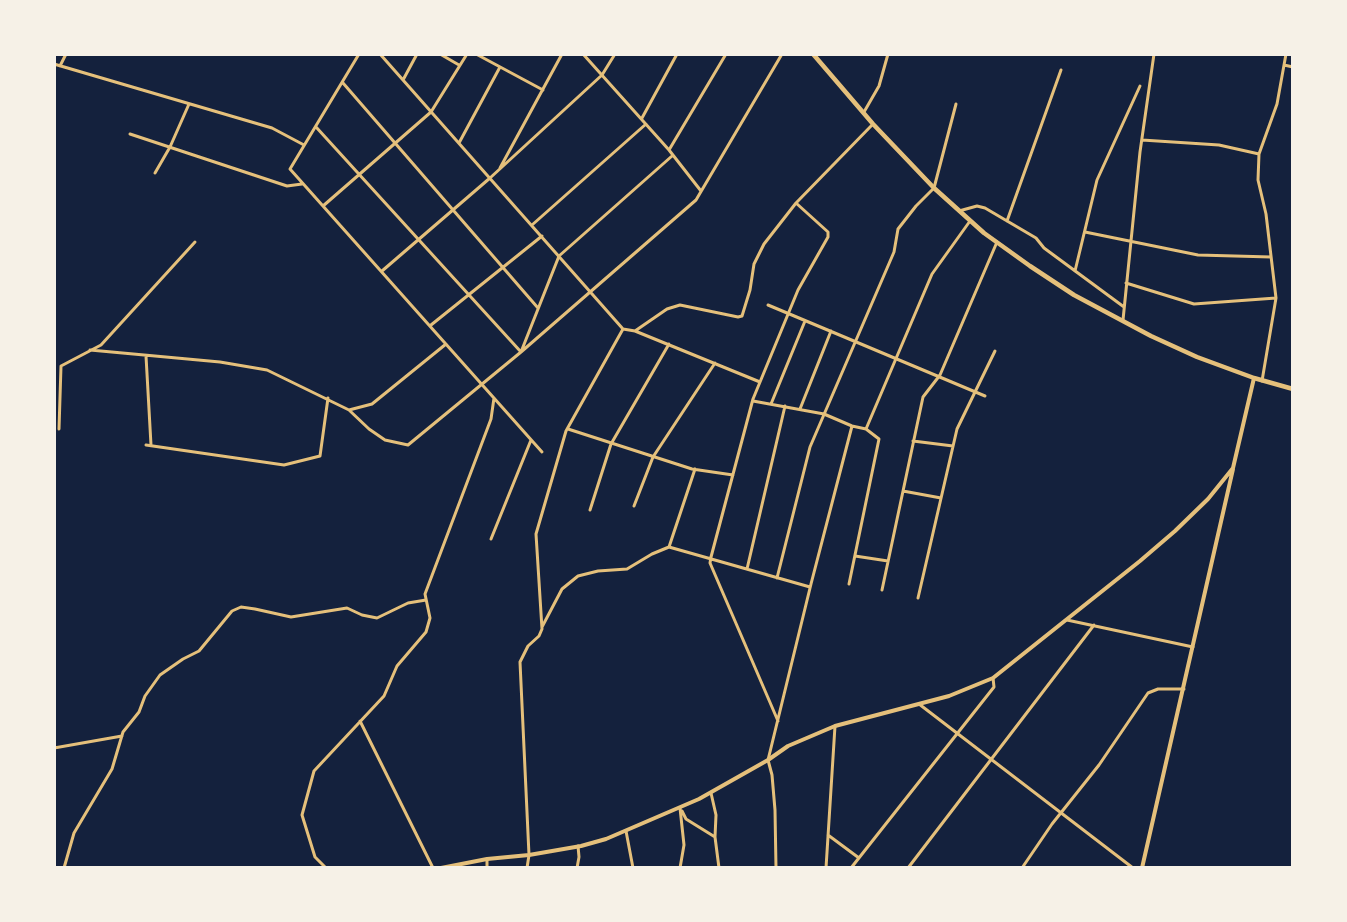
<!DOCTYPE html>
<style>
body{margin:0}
#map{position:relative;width:1347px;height:922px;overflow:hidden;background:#14213d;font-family:Raleway,sans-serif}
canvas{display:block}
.frame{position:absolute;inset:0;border:56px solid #f6f1e7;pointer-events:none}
</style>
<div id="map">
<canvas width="1347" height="922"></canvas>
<div class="frame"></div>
</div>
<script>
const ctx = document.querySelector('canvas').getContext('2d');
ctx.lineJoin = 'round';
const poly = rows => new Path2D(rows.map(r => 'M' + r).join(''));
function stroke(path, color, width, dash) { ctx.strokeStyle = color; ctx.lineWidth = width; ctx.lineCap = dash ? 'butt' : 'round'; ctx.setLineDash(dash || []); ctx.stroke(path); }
const minor = poly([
 [359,54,290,169,542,452],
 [380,54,623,329,566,431,536,534,542,629,539,636,528,646,520,662,529,855,527,868],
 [440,54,459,65],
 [476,54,543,90],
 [583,54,669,150,701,191],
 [54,64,272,128,304,145],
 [1284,65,1293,67],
 [60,66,66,54],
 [403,80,417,54],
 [343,83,538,308],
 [864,112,879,86,888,54],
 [642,118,677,54],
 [316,127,521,352,559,256,672,156],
 [130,134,287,186,302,184],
 [1142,140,1219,145,1259,154],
 [459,143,500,67],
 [669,150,726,54],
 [500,168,562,54],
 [155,173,170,147,189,104],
 [323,206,431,112,467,54],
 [959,211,977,206,985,208,1036,238,1044,248,1124,307],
 [1007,221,1061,70],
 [532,225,646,124],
 [1085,232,1198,255,1271,257],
 [382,271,490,178,602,75,615,54],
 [1075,271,1097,180,1140,86],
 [1126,283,1194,304,1276,298],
 [768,305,985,396],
 [1123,320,1140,152,1154,54],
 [431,325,542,236],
 [623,329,635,331,760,382],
 [635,331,667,309,680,305,738,317,742,316,750,290,754,264,764,244,796,203,873,124],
 [90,350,220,362,267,370,349,410,369,429,385,440,408,445,521,352,696,200,782,54],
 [146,356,151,445],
 [1262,381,1276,298,1266,214,1258,180,1259,154,1277,104,1286,54],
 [753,401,824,414,852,426,866,429,879,439,849,584],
 [771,404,805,321],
 [800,409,831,331],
 [349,410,372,404,446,344],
 [59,429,61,366,101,345,195,242],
 [568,429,692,469,733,475],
 [866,429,932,274,970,221],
 [913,441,953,446],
 [146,445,284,465,320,456,328,398],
 [903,491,941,498],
 [634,506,653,457,715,363],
 [590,510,611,444,669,344],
 [491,539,531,440],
 [669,547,695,469],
 [855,556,888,561],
 [747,569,785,406],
 [777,578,810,447,894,252,898,229,916,206,934,188,956,104],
 [882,590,923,397,940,375,997,242],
 [918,598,957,429,995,351],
 [1067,620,1193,647],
 [542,627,562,589,578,576,598,571,627,569,652,554,669,547,810,587],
 [919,704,1133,868],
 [360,721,433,868],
 [778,721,710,563,711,557,753,399,798,290,828,237,828,232,796,203],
 [54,748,122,736],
 [711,793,716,815,715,837,719,868],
 [680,808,684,845,680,868],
 [682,811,686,819,694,824,715,837],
 [626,831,633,868],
 [828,835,859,858],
 [64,868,74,833,112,769,123,732,139,712,145,696,160,675,183,659,199,651,232,611,241,607,255,609,291,617,347,608,362,615,377,618,408,603,426,600],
 [326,868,315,857,302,815,314,771,384,696,397,666,426,632,430,618,425,594,491,419,494,398],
 [487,868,487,859],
 [577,868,579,857,578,846],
 [776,868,775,810,772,775,768,760,811,584,852,426],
 [826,868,835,726],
 [851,868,994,687,993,678],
 [908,868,1094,625],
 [1022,868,1052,824,1099,765,1148,693,1158,689,1184,689]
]);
const tertiary = poly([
 [441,868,487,859,529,855,581,846,606,839,699,799,768,760,788,746,835,726,949,696,993,678,1140,561,1175,531,1208,499,1233,468,1254,378],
 [1142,868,1233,469]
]);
const primary = poly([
 [813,54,873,124,934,188,984,233,1030,266,1074,295,1151,336,1197,357,1254,378,1293,389]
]);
stroke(minor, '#e5c07b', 3);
stroke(tertiary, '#e5c07b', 4);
stroke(primary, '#e5c07b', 4.5);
</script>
